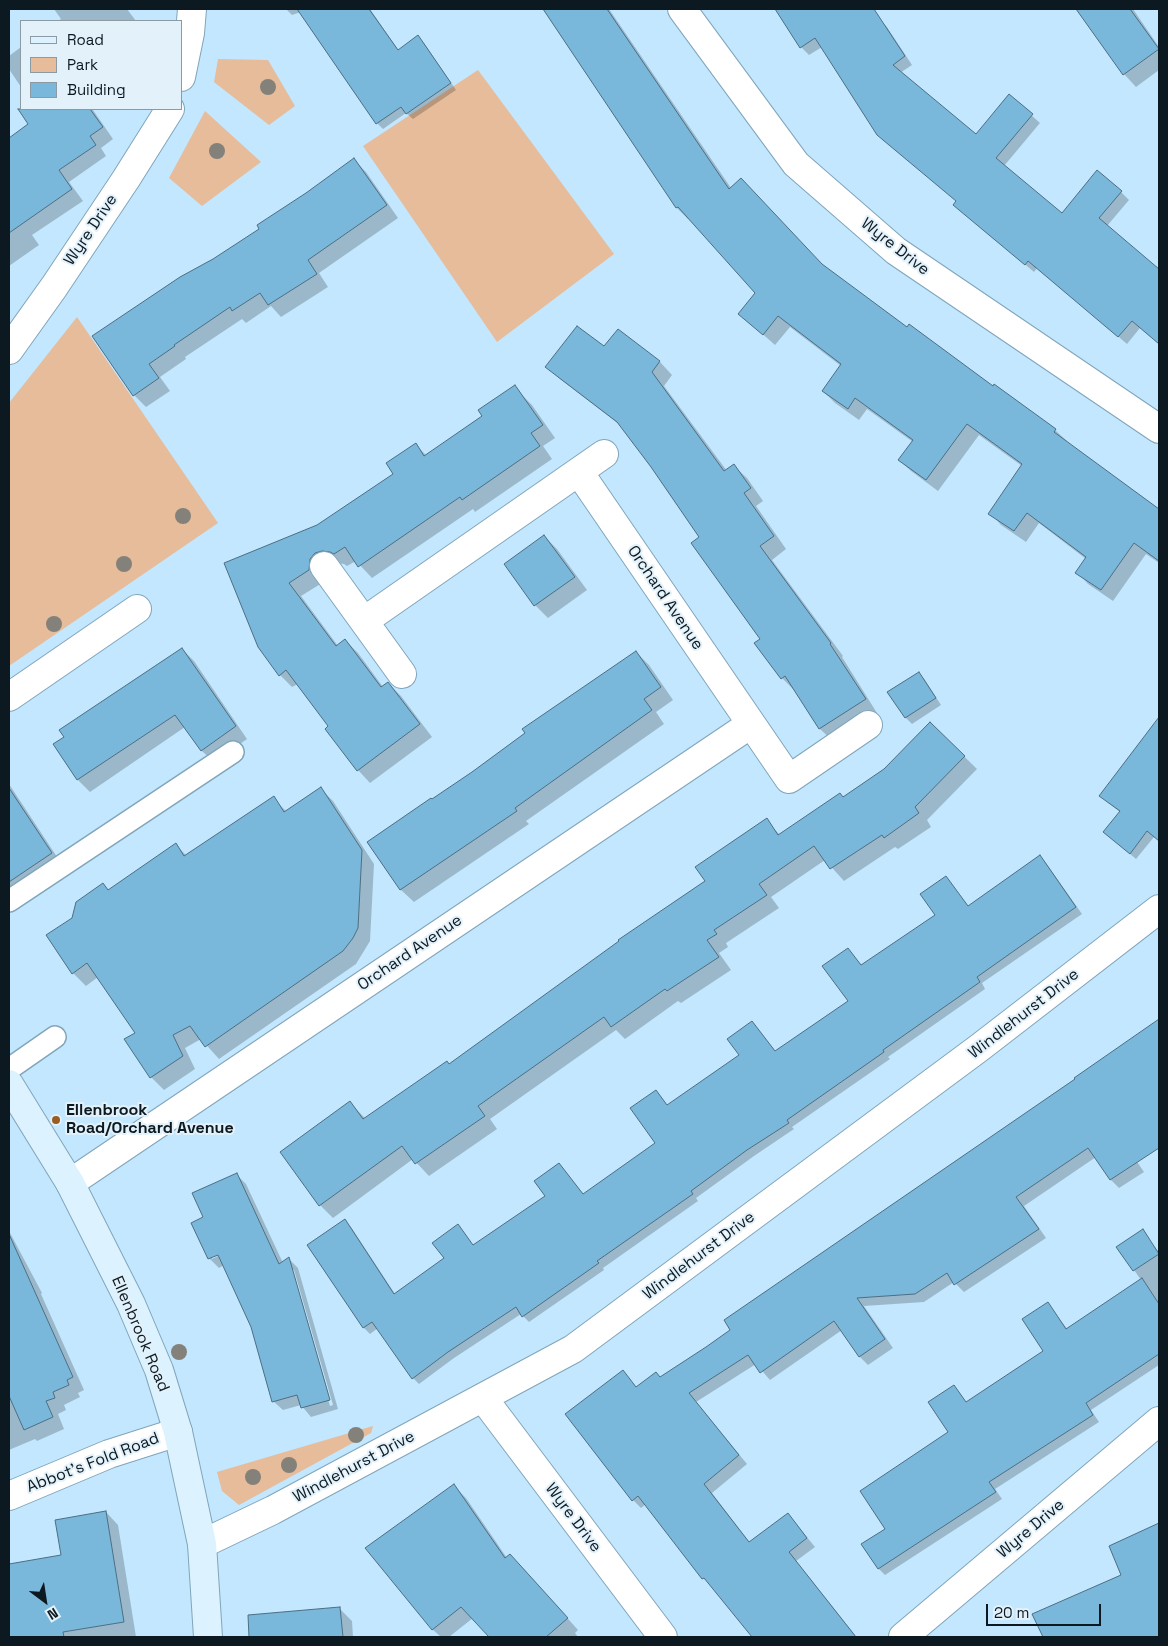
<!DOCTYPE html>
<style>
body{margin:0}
#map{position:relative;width:1168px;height:1646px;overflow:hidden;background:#c2e7fe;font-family:"Space Grotesk",sans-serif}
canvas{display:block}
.frame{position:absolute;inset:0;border:10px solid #0c1921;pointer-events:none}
.legend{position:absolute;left:20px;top:20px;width:162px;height:90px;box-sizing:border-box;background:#e2f1fa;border:1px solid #8c9ba3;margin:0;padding:6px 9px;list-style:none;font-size:15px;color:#0c1921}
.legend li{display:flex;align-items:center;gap:10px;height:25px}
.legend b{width:25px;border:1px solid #8c9ba3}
.north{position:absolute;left:20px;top:1576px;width:50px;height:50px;-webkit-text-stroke:4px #e2f1fa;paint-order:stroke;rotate:149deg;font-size:14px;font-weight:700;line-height:20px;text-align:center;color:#0c1921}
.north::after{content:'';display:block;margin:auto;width:18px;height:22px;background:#0c1921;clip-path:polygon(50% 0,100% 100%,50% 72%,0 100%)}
.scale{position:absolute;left:986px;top:1604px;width:115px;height:22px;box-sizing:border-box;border:2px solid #0c1921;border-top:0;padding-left:6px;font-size:15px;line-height:18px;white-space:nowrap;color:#0c1921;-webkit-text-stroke:4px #e2f1fa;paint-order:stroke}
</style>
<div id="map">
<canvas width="1168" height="1646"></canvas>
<div class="frame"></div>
<ul class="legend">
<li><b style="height:6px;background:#dcf2fe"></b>Road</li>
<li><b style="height:14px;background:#e6bc9a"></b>Park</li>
<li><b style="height:14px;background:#79b7db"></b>Building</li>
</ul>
<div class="north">N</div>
<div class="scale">20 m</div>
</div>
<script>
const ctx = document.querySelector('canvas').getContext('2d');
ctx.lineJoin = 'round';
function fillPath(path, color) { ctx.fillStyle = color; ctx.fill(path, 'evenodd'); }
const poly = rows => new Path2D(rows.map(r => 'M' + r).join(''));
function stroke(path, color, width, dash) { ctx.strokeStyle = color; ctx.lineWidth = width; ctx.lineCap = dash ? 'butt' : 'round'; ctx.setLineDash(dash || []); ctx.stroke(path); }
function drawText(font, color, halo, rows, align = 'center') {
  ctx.font = font + ' "Space Grotesk",sans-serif'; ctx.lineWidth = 4; ctx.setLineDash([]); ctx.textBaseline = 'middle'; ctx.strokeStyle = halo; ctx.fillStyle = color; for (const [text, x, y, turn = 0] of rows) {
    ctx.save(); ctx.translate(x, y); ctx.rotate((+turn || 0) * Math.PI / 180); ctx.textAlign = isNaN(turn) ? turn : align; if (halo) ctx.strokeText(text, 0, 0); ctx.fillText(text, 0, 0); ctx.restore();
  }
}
const green = poly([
 [218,59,268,60,295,106,269,125,214,82],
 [478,70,614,254,497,342,363,146],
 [205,111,261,162,202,206,169,178],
 [77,317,218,523,9,666,9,403],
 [373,1426,371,1433,239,1505,222,1491,217,1472]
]);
const shadow = poly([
 [54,9,127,9,136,21,58,21,61,19],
 [286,9,370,9,399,51,418,37,424,43,456,90,413,119,406,113,383,129,377,123,301,12,292,15],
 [544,9,609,9,731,188,823,266,908,329,1055,430,1067,441,1066,442,1159,510,1159,563,1146,554,1113,601,1088,584,1077,572,1086,559,1039,523,1026,542,1001,525,990,513,1022,466,979,435,938,491,911,471,899,460,913,442,867,409,859,420,835,403,823,391,841,366,790,327,775,345,740,314,757,293,690,218,688,219,677,208],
 [776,9,865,9,874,23,879,19,887,27,912,65,900,73,976,136,1009,95,1040,123,1004,166,1062,214,1121,192,1129,200,1107,226,1159,270,1159,344,1140,328,1127,344,1037,268,1034,272,963,212,957,202,822,47,809,55,801,47],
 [1078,9,1133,9,1159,47,1159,70,1136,87,1124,74],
 [21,47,21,87,9,69,9,56],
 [26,109,95,109,93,110,113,139,101,148,106,156,69,182,83,201,32,235,39,245,9,266,9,139,30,124,21,112],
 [354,160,366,172,398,218,319,273,328,287,281,317,271,306,246,323,242,319,185,357,186,359,160,377,170,391,146,407,134,395,94,336,261,229],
 [618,331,660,362,672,375,664,386,727,471,734,466,747,478,763,501,756,506,786,549,772,560,843,656,842,657,877,713,833,741,820,729,795,691,782,678,756,643,761,639,701,537,624,428,560,379,547,367,605,348],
 [519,392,532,405,555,438,543,446,552,459,475,512,473,509,372,578,356,561,347,566,344,564,335,563,322,583,301,596,338,646,345,640,358,653,383,687,388,683,401,696,432,737,370,783,358,770,327,729,330,727,298,684,292,687,280,675,226,563,318,526,395,474,416,445,427,456],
 [544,536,557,549,587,590,548,618,535,605],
 [182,649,194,661,247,739,214,762,202,751,185,727,90,792,78,780,55,744],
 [636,652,649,665,673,700,656,712,664,724,526,821,529,824,414,902,401,890,368,843,432,801,527,734],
 [919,673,925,680,941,705,912,724,906,718,889,693],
 [930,723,977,769,927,820,931,827,898,849,895,847,844,881,825,860,771,897,779,908,726,943,728,947,719,953,731,970,681,1003,678,1001,625,1039,616,1030,490,1119,497,1129,429,1176,413,1159,333,1218,320,1205,282,1152,350,1103,366,1119,450,1065,707,882,766,820,780,835,843,798,884,770],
 [1156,723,1159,725,1159,834,1156,838,1154,837,1136,859,1104,832,1120,812,1107,802],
 [9,784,63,866,9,903],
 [321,789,333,801,374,864,370,941,356,964,219,1059,201,1039,185,1048,195,1069,164,1090,151,1077,126,1039,136,1033,98,977,86,986,73,973,73,919,103,884,109,890,176,845,187,856,273,798,287,812],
 [1040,857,1046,863,1082,914,982,983,985,989,888,1057,890,1059,792,1127,794,1129,754,1156,696,1198,698,1201,603,1268,604,1270,529,1322,521,1314,454,1358,419,1384,413,1378,378,1328,370,1334,364,1328,309,1245,344,1221,351,1227,395,1294,446,1258,458,1226,474,1246,547,1196,559,1164,584,1195,657,1143,656,1091,668,1106,740,1055,752,1022,776,1052,849,1001,848,949,862,966,937,915,946,878,969,907],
 [1159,1021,1159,1134,1131,1153,1144,1172,1119,1188,1111,1180,1096,1157,1024,1206,1046,1238,964,1292,954,1282,924,1302,864,1306,893,1348,868,1365,860,1357,842,1330,770,1380,756,1364,696,1402,747,1464,712,1493,750,1543,788,1514,815,1547,796,1561,855,1635,852,1637,818,1637,816,1635,814,1637,753,1637,713,1586,703,1578,646,1504,641,1508,633,1500,623,1372,637,1388,661,1378,706,1348],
 [236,1174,246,1184,283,1263,289,1259,298,1268,338,1409,311,1417,301,1405,283,1410,273,1401,252,1327,224,1265,219,1268,209,1258,193,1224,205,1218],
 [224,1253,212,1259,212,1256],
 [292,1270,294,1270,333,1405,330,1406],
 [9,1231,42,1293,41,1294,84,1390,78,1393,80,1397,64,1405,66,1410,58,1414,64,1429,37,1441,35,1439,9,1450],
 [1142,1231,1159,1252,1159,1365,1091,1410,1099,1422,995,1489,1002,1499,885,1575,879,1569,863,1544,887,1529,950,1433,954,1387,967,1403,1045,1352,1048,1304,1068,1330,1141,1280,1118,1247],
 [454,1486,466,1498,507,1558,522,1567,578,1630,575,1633,578,1637,490,1637,473,1618,449,1637,441,1637,432,1629],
 [106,1512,118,1525,136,1637,9,1637,9,1566,63,1556],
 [1159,1525,1159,1614,1150,1618,1159,1637,1044,1637,1034,1615,1123,1575,1110,1546],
 [339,1608,352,1621,353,1637,277,1637,275,1614]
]);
const building = poly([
 [297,9,369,9,398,50,418,35,451,83,406,114,401,107,376,124,297,9],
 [543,9,607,9,729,189,741,178,822,264,907,327,909,324,993,386,994,384,1056,429,1054,432,1159,509,1159,561,1134,543,1101,590,1075,573,1086,557,1027,513,1014,531,988,514,1022,464,967,424,926,480,898,460,913,440,855,398,848,409,822,391,841,364,778,316,763,335,738,314,755,293,678,207,676,208,543,9],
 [775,9,874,9,905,56,893,65,976,134,1009,94,1033,114,996,158,1062,213,1097,170,1122,191,1099,218,1159,269,1159,344,1132,321,1118,337,1028,261,1025,265,953,205,956,201,877,135,815,38,800,48,775,9],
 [1076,9,1130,9,1159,49,1123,75,1076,9],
 [18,109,90,109,103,127,90,136,96,145,59,170,72,189,9,233,9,138,28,124,18,109],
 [354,158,387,205,308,260,317,274,268,305,260,293,232,311,230,307,174,345,175,346,149,364,159,378,133,396,92,336,180,277,213,259,259,229,257,225,306,193,354,158],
 [577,326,604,346,618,329,660,361,652,372,724,471,734,464,751,488,744,493,774,536,760,546,831,643,830,644,866,699,819,729,785,676,781,679,754,643,760,639,691,543,699,537,651,467,617,422,545,367,577,326],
 [515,385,543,425,531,433,540,446,462,500,460,497,358,567,345,547,334,554,330,552,322,551,315,553,310,559,309,570,289,583,336,646,345,639,381,687,388,682,420,724,357,771,325,729,328,726,286,670,279,676,258,647,224,563,317,525,393,474,386,463,416,443,424,456,482,416,478,410,515,385],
 [544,535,575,577,534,606,504,564,544,535],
 [182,648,236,726,201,751,175,715,77,780,53,744,64,737,59,730,182,648],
 [636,651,661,687,644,699,652,710,515,808,517,811,400,890,367,842,431,798,432,799,472,772,525,733,522,729,636,651],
 [919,672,936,698,905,718,887,692,919,672],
 [1159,717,1159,841,1147,831,1130,854,1103,832,1120,811,1099,796,1159,717],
 [930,722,965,756,915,807,919,813,884,838,882,835,830,869,814,846,759,884,767,895,714,930,717,934,707,940,719,957,667,991,665,989,611,1027,604,1017,478,1106,485,1116,415,1164,402,1146,319,1206,280,1152,350,1101,363,1119,447,1061,449,1064,619,941,618,940,705,881,695,867,767,818,778,835,840,793,843,797,884,769,930,722],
 [321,787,362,850,358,928,353,938,343,951,205,1047,190,1026,173,1035,183,1056,150,1078,124,1039,135,1033,87,963,72,974,46,935,72,918,76,902,103,883,108,890,176,843,184,856,274,796,284,812,321,787],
 [9,788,52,853,9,882,9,788],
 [1040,855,1076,907,977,977,980,982,883,1050,884,1052,787,1120,789,1123,747,1150,691,1191,693,1194,597,1261,599,1263,522,1317,516,1307,448,1352,412,1379,372,1322,363,1328,307,1245,345,1219,394,1294,444,1258,432,1243,458,1224,473,1245,545,1196,534,1181,559,1163,583,1194,655,1143,630,1108,656,1090,667,1105,739,1055,727,1039,752,1021,775,1051,848,1001,822,966,848,948,861,965,935,915,920,894,946,876,968,906,1040,855],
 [1159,1019,1159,1148,1110,1180,1088,1148,1016,1197,1039,1229,954,1285,947,1273,915,1294,857,1298,885,1339,859,1357,834,1321,760,1373,748,1355,689,1393,739,1455,704,1484,749,1542,788,1513,807,1538,789,1552,856,1637,752,1637,704,1578,702,1579,638,1496,632,1501,565,1414,623,1370,636,1387,656,1372,660,1377,706,1347,730,1330,724,1320,1075,1079,1074,1078,1159,1019],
 [237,1173,279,1264,289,1257,330,1400,301,1408,297,1395,272,1402,251,1327,218,1255,208,1259,191,1223,203,1217,192,1193,237,1173],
 [1143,1229,1159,1254,1133,1271,1116,1247,1143,1229],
 [9,1234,73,1377,67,1380,69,1385,53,1392,55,1398,46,1401,53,1417,24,1430,9,1396,9,1234],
 [1142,1278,1159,1304,1159,1354,1086,1403,1093,1415,989,1482,996,1492,878,1569,861,1544,885,1529,860,1491,948,1432,928,1402,954,1385,966,1402,1043,1351,1022,1319,1048,1302,1066,1329,1142,1278],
 [454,1484,505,1558,510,1554,568,1618,546,1637,489,1637,461,1607,432,1630,365,1548,454,1484],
 [106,1511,124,1622,63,1632,64,1637,9,1637,9,1564,61,1555,55,1520,106,1511],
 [1159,1523,1159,1637,1043,1637,1032,1614,1121,1575,1109,1546,1159,1523],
 [340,1607,343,1637,249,1637,248,1615,340,1607]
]);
const lane = poly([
 [9,901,233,752],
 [9,1069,55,1037]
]);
const street = poly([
 [682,9,796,164,896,251,1159,429],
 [181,77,190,33,192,9],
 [9,350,54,287,126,179,170,109],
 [579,472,789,779,868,725],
 [324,566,402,674],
 [364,621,604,454],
 [9,697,137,609],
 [70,1183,751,724],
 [483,1398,663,1637],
 [9,1496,109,1454,178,1432],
 [202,1544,273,1510,573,1349,979,1048,1159,909],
 [903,1637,1159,1421]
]);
const secondary = poly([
 [9,1084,70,1183,131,1304,159,1370,178,1432,202,1544,208,1637]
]);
const trees = [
 [268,87],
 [217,151],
 [183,516],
 [124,564],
 [54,624],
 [179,1352],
 [356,1435],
 [289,1465],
 [253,1477]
];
const markers = [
 [56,1120,5,"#9a5c21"]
];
const streetNames = [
 ["Wyre Drive",91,230,-56],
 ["Wyre Drive",895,247,38],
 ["Orchard Avenue",665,598,56],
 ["Orchard Avenue",410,953,-34],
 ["Windlehurst Drive",1024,1014,-38],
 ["Windlehurst Drive",699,1256,-37],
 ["Ellenbrook Road",140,1334,67],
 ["Abbot's Fold Road",93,1463,-21],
 ["Windlehurst Drive",354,1467,-28],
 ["Wyre Drive",573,1518,53],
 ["Wyre Drive",1031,1529,-40]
];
const poiNames = [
 ["Ellenbrook",66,1111],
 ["Road/Orchard Avenue",66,1129]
];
fillPath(green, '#e6bc9a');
fillPath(shadow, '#0003');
fillPath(building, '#79b7db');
stroke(building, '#4d6e82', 1);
stroke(lane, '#81a5ba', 24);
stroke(street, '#81a5ba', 30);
stroke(secondary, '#81a5ba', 30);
stroke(lane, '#fff', 21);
stroke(street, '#fff', 28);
stroke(secondary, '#dcf2fe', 28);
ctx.fillStyle = '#83817a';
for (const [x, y] of trees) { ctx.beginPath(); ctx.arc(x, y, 8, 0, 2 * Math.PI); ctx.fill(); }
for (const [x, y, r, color] of markers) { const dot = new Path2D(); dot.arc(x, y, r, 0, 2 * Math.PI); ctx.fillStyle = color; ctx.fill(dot); stroke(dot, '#e2f1fa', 2); }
drawText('16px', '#0c1921', '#e2f1fa', streetNames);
drawText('bold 16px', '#0c1921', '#e2f1fa', poiNames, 'left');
</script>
